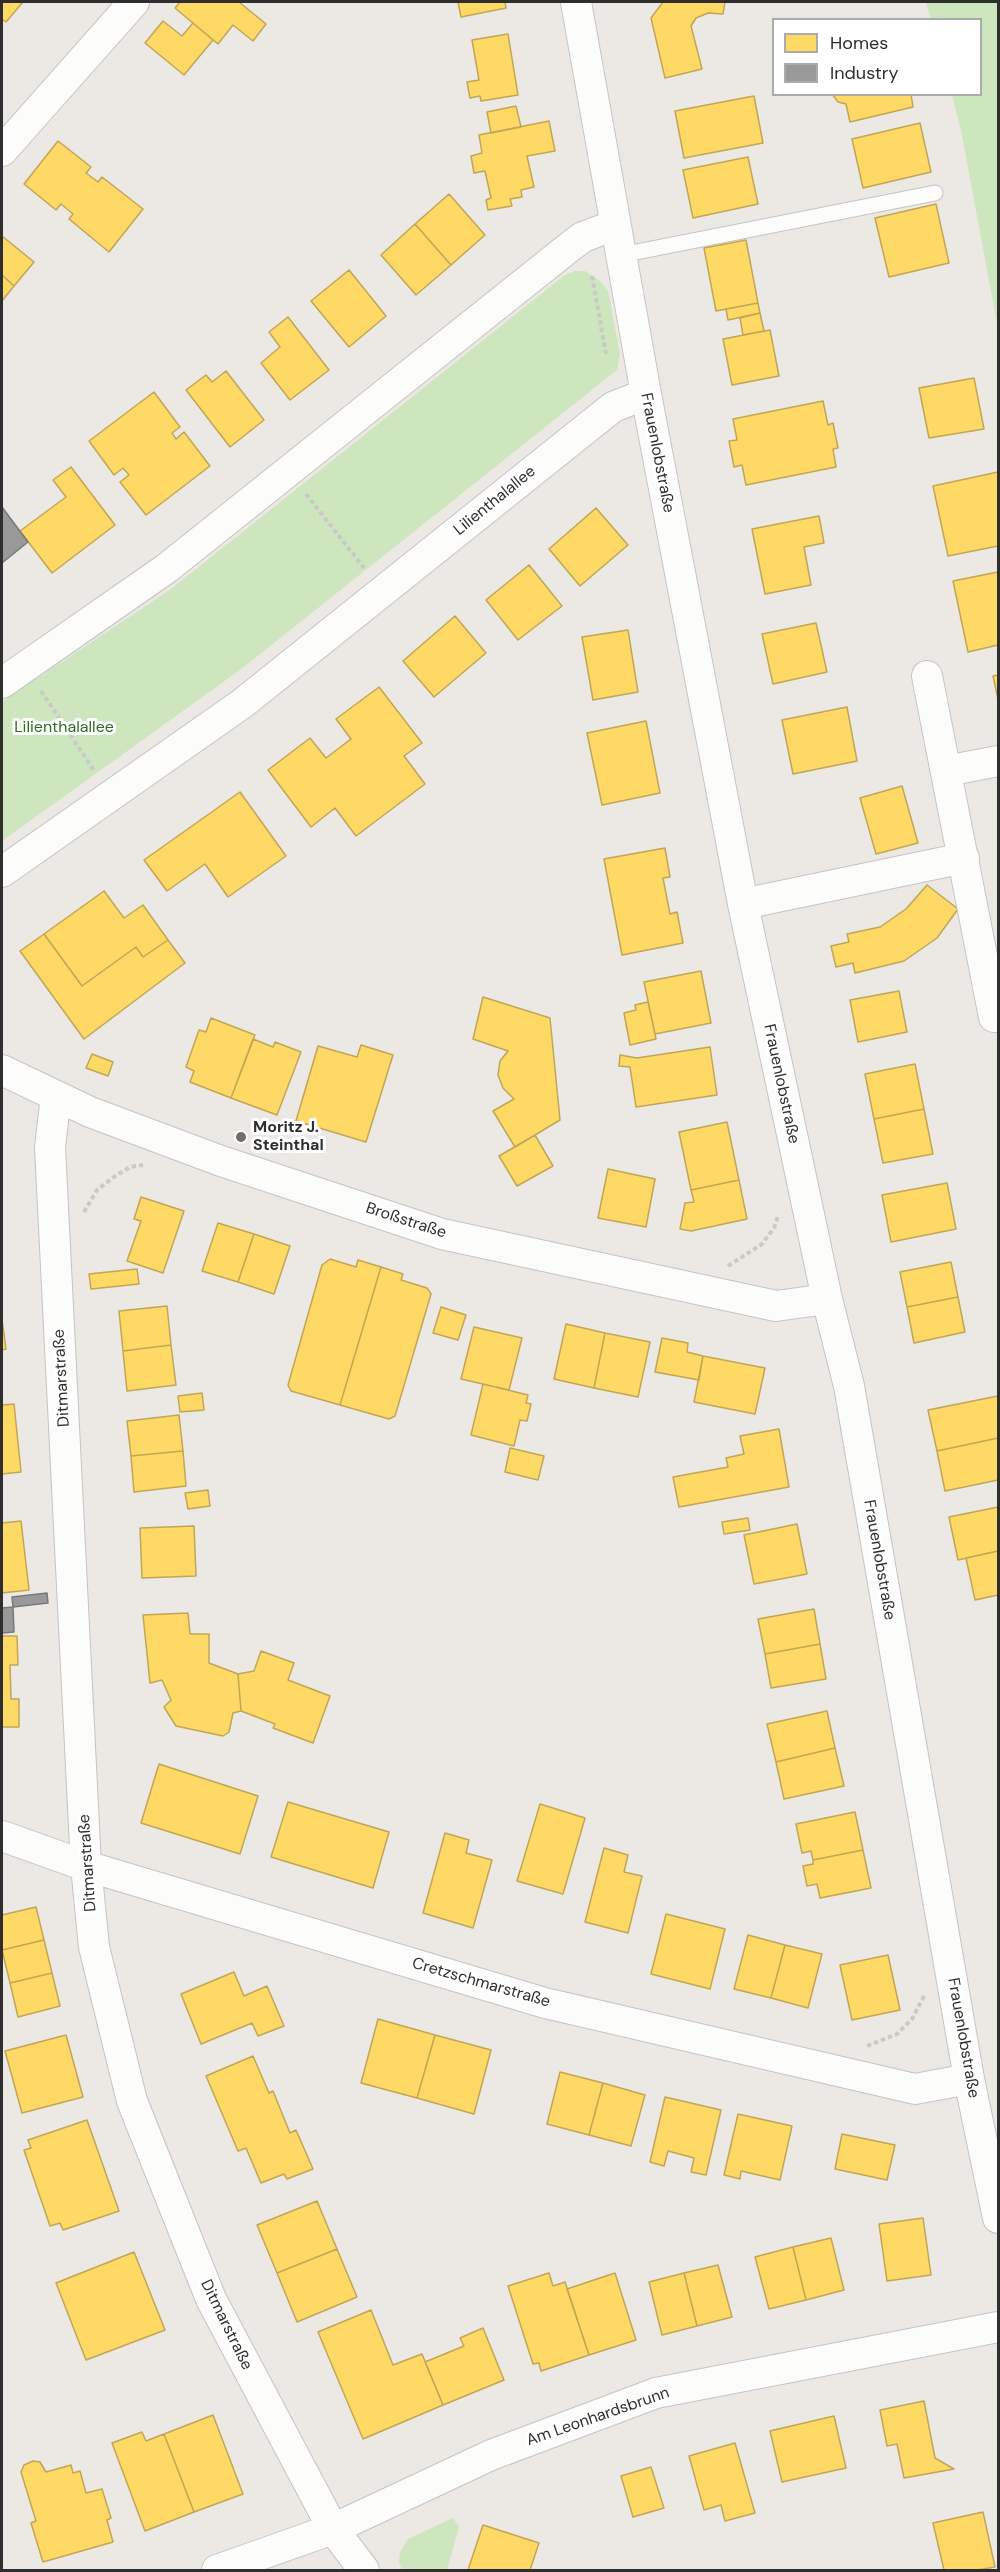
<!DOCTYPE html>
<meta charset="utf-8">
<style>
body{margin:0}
#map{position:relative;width:1000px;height:2572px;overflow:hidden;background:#ece8e4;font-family:"DM Sans",sans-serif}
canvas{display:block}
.frame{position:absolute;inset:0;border:3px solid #2e2e2e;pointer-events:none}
.legend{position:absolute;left:772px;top:18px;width:210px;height:78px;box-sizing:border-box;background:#fff;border:2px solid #ababab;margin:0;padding:8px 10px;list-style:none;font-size:18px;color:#2e2e2e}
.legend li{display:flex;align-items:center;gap:12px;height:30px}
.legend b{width:30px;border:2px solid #ababab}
</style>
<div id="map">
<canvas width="1000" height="2572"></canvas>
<div class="frame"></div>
<ul class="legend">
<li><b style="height:16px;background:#ffd966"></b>Homes</li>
<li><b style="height:16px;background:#999"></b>Industry</li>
</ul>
</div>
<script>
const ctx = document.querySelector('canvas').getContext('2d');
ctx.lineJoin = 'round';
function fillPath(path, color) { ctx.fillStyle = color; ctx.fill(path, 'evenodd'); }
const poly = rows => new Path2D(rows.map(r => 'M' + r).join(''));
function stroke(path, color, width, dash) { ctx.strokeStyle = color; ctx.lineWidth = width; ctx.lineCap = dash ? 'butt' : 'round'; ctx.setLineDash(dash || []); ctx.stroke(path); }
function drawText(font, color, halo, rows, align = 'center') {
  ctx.font = font + ' "DM Sans",sans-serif'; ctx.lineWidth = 6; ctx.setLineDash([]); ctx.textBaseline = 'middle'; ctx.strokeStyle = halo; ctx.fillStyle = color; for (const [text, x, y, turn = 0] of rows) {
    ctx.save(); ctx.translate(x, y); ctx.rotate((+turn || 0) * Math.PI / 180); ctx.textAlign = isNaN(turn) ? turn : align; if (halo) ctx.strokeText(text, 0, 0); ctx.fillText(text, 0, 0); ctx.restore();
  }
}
const green = poly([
 [926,2,998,2,998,329,961,130,952,95,980,94,980,20,931,19],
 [575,271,585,271,599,280,608,291,620,354,617,370,240,670,2,841,2,702,171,589,565,275],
 [453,2518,459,2527,447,2570,402,2570,399,2562,400,2552,408,2539]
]);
const homes = poly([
 [2,2,23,2,6,22,2,19,2,2],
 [180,2,239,2,266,24,253,41,233,25,218,44,175,8,180,2],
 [458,2,505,2,506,8,461,17,458,2],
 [663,2,725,2,723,14,708,13,696,18,691,26,702,69,665,78,651,18,663,2],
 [163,21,182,36,193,23,213,40,184,75,145,43,163,21],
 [508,34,518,95,481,101,480,96,470,98,467,82,479,80,472,40,508,34],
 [832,94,911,94,913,107,850,122,846,104,838,102,832,94],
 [754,96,763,143,684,158,675,111,754,96],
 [516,106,521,127,491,133,487,112,516,106],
 [549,121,555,151,527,156,534,187,521,190,522,197,510,199,512,206,488,210,486,200,491,198,485,171,474,173,471,156,482,153,479,135,549,121],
 [920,123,931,172,863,188,852,139,920,123],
 [58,141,91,167,86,173,98,182,102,177,143,209,109,252,69,219,73,214,61,204,56,210,24,184,58,141],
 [748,157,758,204,693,218,683,170,748,157],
 [449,194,485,235,451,265,415,224,449,194],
 [936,204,949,263,889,277,875,218,936,204],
 [415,224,451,265,416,295,381,255,415,224],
 [2,236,34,262,14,286,2,275,2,236],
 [746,240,758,303,716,311,704,248,746,240],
 [349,270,386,316,349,347,311,301,349,270],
 [2,275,14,286,2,301,2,275],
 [758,303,760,313,728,320,726,309,758,303],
 [760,313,764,331,743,335,740,318,760,313],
 [288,317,329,370,290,400,261,363,280,347,269,332,288,317],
 [770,330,779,376,732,385,723,339,770,330],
 [226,371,264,420,230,447,186,390,206,375,212,382,226,371],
 [974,378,984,429,929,438,919,388,974,378],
 [154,392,180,427,172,433,176,439,184,432,210,466,146,515,120,482,129,475,123,468,114,475,89,441,154,392],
 [823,401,828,425,833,423,838,448,833,449,836,467,746,485,742,465,734,467,729,441,737,440,733,419,823,401],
 [71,467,115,525,52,573,20,531,66,497,53,480,71,467],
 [998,472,998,546,948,556,933,486,998,472],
 [596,508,628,545,580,586,549,549,596,508],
 [819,516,824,543,804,547,811,585,765,594,752,529,819,516],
 [529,565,562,606,518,640,486,600,529,565],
 [998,572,998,645,968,652,953,581,998,572],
 [455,616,486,653,434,697,403,661,455,616],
 [816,623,827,672,773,684,762,634,816,623],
 [628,630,638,692,593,700,582,637,628,630],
 [998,675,998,699,993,676,998,675],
 [379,687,422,743,404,756,425,784,356,836,335,808,311,827,268,770,310,738,326,758,351,739,336,719,379,687],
 [847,707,857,761,793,774,782,720,847,707],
 [646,721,660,793,602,805,587,733,646,721],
 [902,786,918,843,876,854,860,798,902,786],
 [240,792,286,856,228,897,205,864,167,891,144,860,240,792],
 [665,848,670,877,663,878,670,914,677,912,683,943,622,955,604,859,665,848],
 [927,885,958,909,937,938,904,961,855,973,853,963,836,967,831,946,849,942,847,934,880,927,906,909,927,885],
 [104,891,124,918,143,905,168,940,143,957,136,947,82,986,44,934,104,891],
 [44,934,82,986,136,947,143,957,168,940,185,963,84,1039,20,951,44,934],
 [701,971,711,1023,655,1034,644,982,701,971],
 [899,991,907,1032,858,1042,850,1000,899,991],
 [483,997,550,1018,560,1120,515,1147,493,1111,514,1099,503,1088,498,1075,500,1061,508,1051,473,1039,483,997],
 [648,1002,656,1039,630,1045,624,1013,636,1010,635,1005,648,1002],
 [211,1018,255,1035,231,1098,190,1082,194,1071,186,1067,199,1030,206,1032,211,1018],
 [253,1039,273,1047,275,1042,301,1052,277,1115,231,1098,253,1039],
 [361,1045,393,1055,366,1142,296,1121,318,1046,357,1057,361,1045],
 [710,1047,717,1095,636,1107,630,1067,619,1066,620,1055,637,1058,710,1047],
 [92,1054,113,1062,108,1076,86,1068,92,1054],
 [915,1064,924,1109,874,1119,865,1074,915,1064],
 [924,1109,933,1154,883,1163,874,1119,924,1109],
 [727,1122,739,1180,691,1190,679,1132,727,1122],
 [535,1135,553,1166,517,1186,499,1156,535,1135],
 [608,1169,655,1179,646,1227,598,1218,608,1169],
 [739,1180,747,1219,691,1231,680,1229,685,1203,694,1202,691,1190,739,1180],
 [947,1183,956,1229,891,1242,882,1195,947,1183],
 [141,1197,184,1211,163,1273,127,1261,141,1221,134,1219,141,1197],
 [218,1223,254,1234,238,1282,202,1271,218,1223],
 [254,1234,290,1246,274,1294,238,1282,254,1234],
 [330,1259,356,1267,358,1260,381,1267,340,1405,291,1391,288,1385,322,1265,330,1259],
 [951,1262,958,1297,907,1307,900,1272,951,1262],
 [381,1267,403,1274,401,1280,427,1288,431,1294,395,1416,389,1419,340,1405,381,1267],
 [137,1269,139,1284,91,1289,89,1274,137,1269],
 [958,1297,965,1332,914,1343,907,1307,958,1297],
 [167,1306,171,1345,123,1351,119,1311,167,1306],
 [441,1307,466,1315,458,1340,433,1333,441,1307],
 [2,1319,6,1349,2,1350,2,1319],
 [566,1324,605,1333,594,1388,554,1379,566,1324],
 [474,1327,522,1338,509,1390,461,1379,474,1327],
 [605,1333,650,1342,638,1397,594,1388,605,1333],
 [662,1338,688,1343,687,1352,703,1356,699,1380,655,1372,662,1338],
 [171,1345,176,1385,127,1391,123,1351,171,1345],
 [703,1356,765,1368,755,1414,694,1402,703,1356],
 [483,1384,528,1395,526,1403,531,1404,527,1421,520,1420,514,1446,471,1435,483,1384],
 [202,1393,204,1410,180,1412,178,1396,202,1393],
 [998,1396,998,1438,937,1451,928,1410,998,1396],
 [14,1404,21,1472,2,1474,2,1405,14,1404],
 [179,1415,183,1451,131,1456,127,1421,179,1415],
 [779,1429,789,1487,679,1507,673,1477,728,1467,726,1458,744,1454,740,1436,779,1429],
 [998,1438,998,1480,945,1491,937,1451,998,1438],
 [510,1448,544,1456,538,1480,505,1472,510,1448],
 [183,1451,186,1486,134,1492,131,1456,183,1451],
 [208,1490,210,1506,188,1509,185,1493,208,1490],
 [998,1507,998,1551,958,1560,949,1517,998,1507],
 [748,1518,750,1530,724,1534,722,1522,748,1518],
 [21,1521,29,1590,2,1593,2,1523,21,1521],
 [797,1524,807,1574,754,1584,744,1535,797,1524],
 [194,1526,196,1576,142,1578,140,1528,194,1526],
 [998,1551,998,1595,975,1600,966,1558,998,1551],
 [814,1609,820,1644,765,1654,758,1619,814,1609],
 [188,1613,190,1634,209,1634,209,1663,238,1674,241,1711,233,1713,229,1732,223,1736,176,1726,164,1707,171,1700,162,1680,150,1683,143,1615,188,1613],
 [2,1636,17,1636,18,1665,10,1665,11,1699,19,1699,19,1727,2,1727,2,1636],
 [820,1644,826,1679,771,1688,765,1654,820,1644],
 [261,1651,294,1663,288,1680,330,1696,313,1743,273,1728,275,1724,241,1711,238,1674,254,1671,261,1651],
 [827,1711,835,1748,776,1762,767,1724,827,1711],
 [835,1748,844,1786,784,1799,776,1762,835,1748],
 [159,1764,258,1796,240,1854,141,1823,159,1764],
 [288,1802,389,1832,373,1888,271,1857,288,1802],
 [540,1804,585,1818,563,1894,517,1881,540,1804],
 [855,1812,863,1850,813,1860,811,1851,802,1853,796,1824,855,1812],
 [445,1833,469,1840,466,1853,492,1860,473,1928,423,1913,445,1833],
 [604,1848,628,1855,624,1872,642,1876,628,1933,585,1922,604,1848],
 [863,1850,871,1888,820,1898,817,1884,807,1886,803,1866,813,1864,813,1860,863,1850],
 [36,1907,44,1940,2,1950,2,1915,36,1907],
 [666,1914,725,1929,710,1989,651,1974,666,1914],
 [748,1935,785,1945,771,1998,734,1989,748,1935],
 [44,1940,52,1973,10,1983,2,1950,44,1940],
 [785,1945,822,1954,808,2008,771,1998,785,1945],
 [888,1955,900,2010,852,2020,840,1965,888,1955],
 [234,1972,244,1996,267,1986,284,2026,258,2036,252,2023,201,2044,181,1994,234,1972],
 [52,1973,60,2006,18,2017,10,1983,52,1973],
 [378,2019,435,2035,417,2098,361,2083,378,2019],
 [66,2035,83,2097,22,2113,5,2051,66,2035],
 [435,2035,491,2050,474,2114,417,2098,435,2035],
 [253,2056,269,2093,273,2091,290,2133,296,2130,313,2169,287,2179,284,2174,261,2183,246,2148,238,2151,206,2076,253,2056],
 [560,2072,603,2083,589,2135,547,2124,560,2072],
 [603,2083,645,2095,631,2146,589,2135,603,2083],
 [665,2097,721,2110,706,2175,691,2172,694,2158,668,2151,664,2166,650,2162,665,2097],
 [738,2114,792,2126,780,2180,741,2171,740,2179,724,2175,738,2114],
 [87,2120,119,2211,63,2230,60,2223,50,2226,24,2150,31,2148,28,2140,87,2120],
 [842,2134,895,2145,887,2180,835,2169,842,2134],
 [317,2201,337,2249,277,2273,257,2225,317,2201],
 [923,2218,931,2275,887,2281,879,2224,923,2218],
 [831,2238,844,2290,806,2300,793,2247,831,2238],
 [793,2247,806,2300,769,2309,755,2257,793,2247],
 [337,2249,357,2297,297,2322,277,2273,337,2249],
 [134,2252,165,2330,86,2360,56,2283,134,2252],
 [718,2265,732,2317,697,2326,684,2273,718,2265],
 [549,2273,553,2286,565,2282,589,2355,541,2371,539,2363,533,2364,508,2286,549,2273],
 [615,2273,636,2340,589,2355,567,2289,615,2273],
 [684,2273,697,2326,662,2335,649,2282,684,2273],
 [371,2310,393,2365,422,2354,443,2405,363,2439,318,2332,371,2310],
 [483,2328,504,2380,443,2405,425,2362,464,2346,460,2338,483,2328],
 [924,2401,935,2458,954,2469,904,2478,897,2444,887,2446,880,2410,924,2401],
 [213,2415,243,2494,194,2512,164,2434,213,2415],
 [834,2416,846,2468,782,2482,770,2431,834,2416],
 [142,2432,146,2441,164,2434,194,2512,145,2531,112,2443,142,2432],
 [735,2443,755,2513,725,2521,721,2505,704,2510,689,2456,735,2443],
 [33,2461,40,2462,46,2472,71,2465,73,2473,80,2471,86,2493,102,2489,111,2518,107,2520,113,2542,43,2562,31,2523,36,2521,21,2472,24,2465,33,2461],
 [651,2467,664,2508,633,2517,621,2476,651,2467],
 [983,2512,995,2567,977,2570,944,2570,933,2523,983,2512],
 [483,2525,539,2543,530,2570,468,2570,483,2525]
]);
const industry = poly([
 [2,507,28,542,2,563,2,507],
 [47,1593,48,1603,13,1607,12,1597,47,1593],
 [13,1607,14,1632,2,1633,2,1608,13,1607]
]);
const path = poly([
 [592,276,606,354],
 [306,494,364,568],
 [41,691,95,772],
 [84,1212,97,1190,114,1177,130,1167,143,1165],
 [728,1266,762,1244,774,1228,778,1216],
 [867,2046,897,2034,912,2019,924,1996]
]);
const service = poly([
 [621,255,935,193]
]);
const minor = poly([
 [576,2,646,394,743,904,827,1299,849,1386,969,2079,998,2218],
 [2,151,134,2],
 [927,676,994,1017],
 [2,683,167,568,572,245,583,237,615,225],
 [946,771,998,761],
 [2,872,243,703,613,407,646,394],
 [743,904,964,858],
 [2,1070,90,1112,221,1161,442,1234,776,1306,827,1299],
 [56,1096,50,1147,86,1866,94,1947,132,2101,211,2299,333,2529,364,2570],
 [2,1836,86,1866,545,2003,915,2089,969,2079],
 [217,2570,333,2529,491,2455,656,2393,998,2327]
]);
const markers = [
 [241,1137,6,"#706f6e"]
];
const streetNames = [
 ["Frauenlobstraße",657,453,79],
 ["Lilienthalallee",495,501,-39],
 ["Frauenlobstraße",781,1084,78],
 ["Broßstraße",406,1221,18],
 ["Ditmarstraße",62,1378,-93],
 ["Frauenlobstraße",879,1560,80],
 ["Ditmarstraße",88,1863,-94],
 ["Cretzschmarstraße",481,1983,16],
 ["Frauenlobstraße",963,2038,80],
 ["Ditmarstraße",226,2325,64],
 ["Am Leonhardsbrunn",598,2417,-19]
];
const parkNames = [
 ["Lilienthalallee",64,728]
];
const poiNames = [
 ["Moritz J.",253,1128],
 ["Steinthal",253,1146]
];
fillPath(green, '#cee6be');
fillPath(homes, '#ffd966');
stroke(homes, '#c0a655', 1.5);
fillPath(industry, '#999');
stroke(industry, '#797979', 1.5);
stroke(service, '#c5c4c5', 17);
stroke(minor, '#c5c4c5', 32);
stroke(path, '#c9c9c8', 4, [4.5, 3]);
stroke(service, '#fcfcfb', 15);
stroke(minor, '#fcfcfb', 30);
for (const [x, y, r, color] of markers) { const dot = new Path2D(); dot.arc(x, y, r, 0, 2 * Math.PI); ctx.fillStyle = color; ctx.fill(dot); stroke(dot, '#fff', 2); }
drawText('16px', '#2e2e2e', '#fff', streetNames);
drawText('16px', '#2c6e1b', '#fff', parkNames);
drawText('bold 16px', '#2e2e2e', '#fff', poiNames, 'left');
</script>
